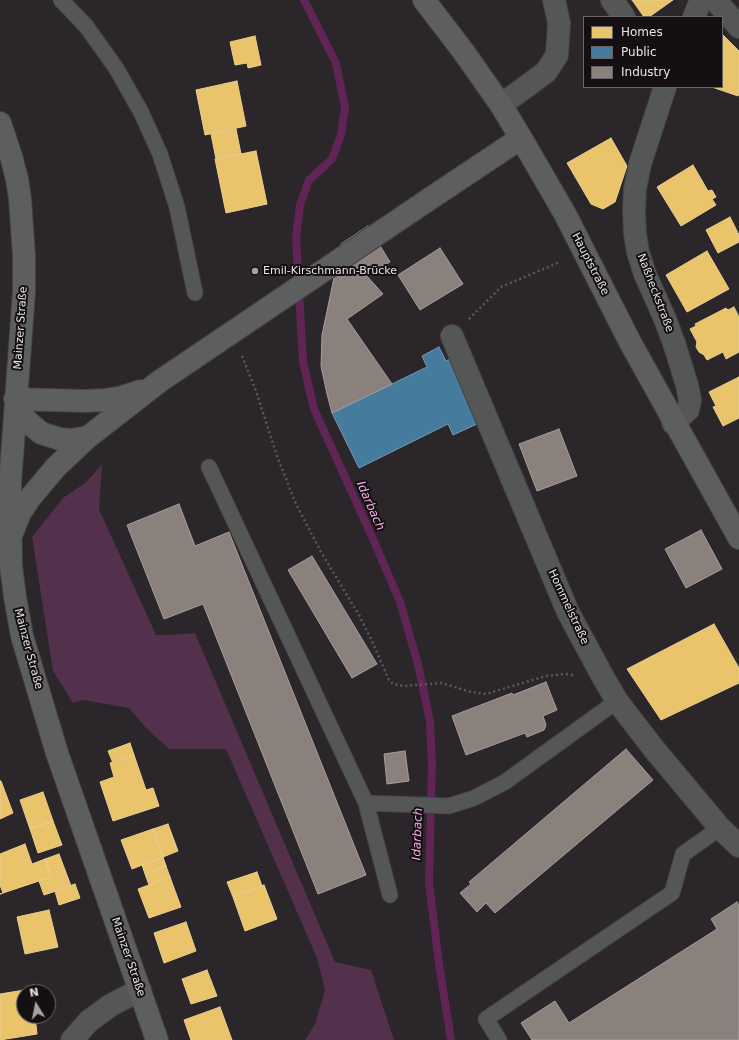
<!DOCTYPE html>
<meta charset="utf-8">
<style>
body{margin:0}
#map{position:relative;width:739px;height:1040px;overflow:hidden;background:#2b262a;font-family:"DejaVu Sans",sans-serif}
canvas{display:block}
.legend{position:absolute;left:583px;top:16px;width:140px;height:72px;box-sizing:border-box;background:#130f12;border:1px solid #696467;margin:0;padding:5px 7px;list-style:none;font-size:12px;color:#e9e3e7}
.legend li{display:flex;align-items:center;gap:8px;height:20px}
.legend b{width:20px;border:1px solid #696467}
.north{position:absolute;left:16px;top:984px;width:40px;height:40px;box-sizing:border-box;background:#130f12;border:1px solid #696467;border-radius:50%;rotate:350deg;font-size:11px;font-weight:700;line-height:16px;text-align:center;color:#e9e3e7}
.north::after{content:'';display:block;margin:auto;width:14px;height:18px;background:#a6a1a5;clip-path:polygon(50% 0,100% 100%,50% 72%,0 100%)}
</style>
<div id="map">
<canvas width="739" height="1040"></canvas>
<ul class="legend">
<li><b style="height:11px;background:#e9c46a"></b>Homes</li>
<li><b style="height:11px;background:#457b9d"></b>Public</li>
<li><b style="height:11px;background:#8a817c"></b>Industry</li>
</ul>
<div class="north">N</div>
</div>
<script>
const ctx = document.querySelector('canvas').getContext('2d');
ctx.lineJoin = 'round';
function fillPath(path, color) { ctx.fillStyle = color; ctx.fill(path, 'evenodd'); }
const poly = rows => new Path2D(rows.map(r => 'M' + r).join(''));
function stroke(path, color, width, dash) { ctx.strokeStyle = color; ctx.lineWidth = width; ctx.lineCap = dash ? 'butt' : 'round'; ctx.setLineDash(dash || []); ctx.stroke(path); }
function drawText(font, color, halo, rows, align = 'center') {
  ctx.font = font + ' "DejaVu Sans",sans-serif'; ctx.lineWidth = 4; ctx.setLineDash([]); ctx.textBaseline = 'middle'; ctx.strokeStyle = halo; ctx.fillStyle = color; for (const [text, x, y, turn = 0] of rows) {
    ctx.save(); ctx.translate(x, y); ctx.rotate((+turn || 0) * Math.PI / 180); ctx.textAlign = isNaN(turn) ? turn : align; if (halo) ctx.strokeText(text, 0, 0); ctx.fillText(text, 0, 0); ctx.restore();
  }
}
const green = poly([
 [102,465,99,509,156,635,170,635,195,633,335,962,371,970,394,1040,305,1040,315,1024,325,990,317,958,226,749,169,749,146,728,129,708,83,700,73,703,53,671,32,537,63,498,85,483]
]);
const homes = poly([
 [632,0,673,0,649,17,644,17,632,0],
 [722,34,739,51,739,93,738,96,712,87,722,87,722,34],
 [255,36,261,65,248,68,247,63,235,65,230,42,255,36],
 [237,81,246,126,205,135,196,90,237,81],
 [236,129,241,154,216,159,211,134,236,129],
 [611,138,627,166,615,202,603,209,591,204,567,163,611,138],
 [256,151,267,204,226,213,215,159,256,151],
 [693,165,708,191,712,190,716,197,712,199,716,205,681,226,657,187,693,165],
 [730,217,739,235,739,242,718,253,706,230,730,217],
 [707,251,729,289,687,312,666,275,707,251],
 [734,307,739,317,739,352,726,359,723,352,707,360,704,355,699,352,696,347,697,342,690,329,696,326,695,324,726,308,728,310,734,307],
 [739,377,739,418,723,426,713,407,716,406,709,392,739,377],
 [714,624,739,668,739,683,661,720,627,669,714,624],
 [130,743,134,755,113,763,108,751,130,743],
 [134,755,146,790,153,788,159,806,113,821,100,782,114,777,110,763,134,755],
 [0,781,1,781,13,813,0,819,0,781],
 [43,792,53,821,30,829,20,800,43,792],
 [53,821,62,845,38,853,30,829,53,821],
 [168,824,178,851,163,857,153,829,168,824],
 [153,829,163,857,132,869,121,840,153,829],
 [25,844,32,864,45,859,51,877,0,894,3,893,0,885,0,854,25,844],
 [59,854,71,886,44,895,39,881,51,877,45,859,59,854],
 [163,857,166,866,145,874,142,865,163,857],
 [166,866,170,877,149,885,145,874,166,866],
 [257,872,262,886,233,897,227,882,257,872],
 [170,877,181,907,149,918,138,889,170,877],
 [75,884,80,898,59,905,55,891,75,884],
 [264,885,277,919,245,931,233,897,264,885],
 [49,910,58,947,25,954,17,917,49,910],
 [186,922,196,951,164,963,154,933,186,922],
 [207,970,217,996,191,1004,182,979,207,970],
 [31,989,31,992,24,992,24,1016,35,1016,37,1034,0,1040,0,994,31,989],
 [220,1007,232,1040,191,1040,184,1020,220,1007]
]);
const public = poly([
 [439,347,446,361,450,359,475,411,472,413,477,424,453,435,448,424,359,468,332,413,427,367,422,356,439,347]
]);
const industry = poly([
 [368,226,390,262,366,275,383,294,347,319,392,384,332,413,327,394,321,366,322,335,341,244,368,226],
 [440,248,463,284,420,310,398,275,440,248],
 [559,429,577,476,537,491,519,444,559,429],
 [179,504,195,546,229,532,366,875,318,894,203,604,164,619,127,525,179,504],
 [701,530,722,569,686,588,665,549,701,530],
 [312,556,377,664,352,678,288,570,312,556],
 [546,682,557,710,543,716,546,725,544,730,527,737,525,733,466,755,452,716,512,693,513,695,546,682],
 [626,749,653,780,495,913,486,903,477,912,460,893,471,884,469,882,626,749],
 [405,751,409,781,387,784,384,754,405,751],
 [737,902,739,905,739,1040,532,1040,521,1023,555,1001,569,1023,717,929,711,919,737,902]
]);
const stream = poly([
 [304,0,336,63,345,107,341,135,332,159,309,180,300,205,296,237,303,362,314,409,370,532,400,602,418,664,430,722,432,764,429,883,439,964,451,1040]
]);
const path = poly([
 [469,319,501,287,560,262],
 [242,356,256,391,277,456,296,504,321,552,359,615,372,641,389,680,393,684,404,686,442,683,471,692,486,694,546,676,565,674,573,675]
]);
const service = poly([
 [61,0,86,26,116,68,141,112,160,154,177,207,195,293],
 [209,467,366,803,390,895],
 [366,803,449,806,474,798,505,782,617,701],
 [499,1040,486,1019,672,893,683,854,720,828]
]);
const minor = poly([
 [612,0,624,17],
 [715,0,739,27],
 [694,17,701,0],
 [665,87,640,164,635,189,634,211,635,234,638,252,645,274,665,319,674,343,687,385,690,400,688,410,673,423],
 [501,105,546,72,557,55,559,23,554,0],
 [452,336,568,612,603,677,617,701,654,749,720,828,739,846],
 [72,1040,89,1021,111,1005,140,990]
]);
const primary = poly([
 [424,0,463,51,501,105,521,138,565,214,630,342,739,538],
 [0,123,11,156,17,179,20,199,24,256,24,291,10,484,11,566,15,597,22,636,57,753,157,1040],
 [428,200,521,138],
 [15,399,85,401,105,400,119,398,141,391],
 [15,399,21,413,28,422,41,433,60,439,72,440,88,437],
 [12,533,20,513,30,498,56,467,88,437,160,381]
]);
const primaryBridge = poly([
 [160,381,428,200]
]);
const markers = [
 [255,271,4,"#a6a1a5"]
];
const streetNames = [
 ["Hauptstraße",590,264,63],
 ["Naßheckstraße",655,293,69],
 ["Mainzer Straße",21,328,-86],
 ["Hommelstraße",568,607,65],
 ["Mainzer Straße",28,649,75],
 ["Mainzer Straße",128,957,71]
];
const poiNames = [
 ["Emil-Kirschmann-Brücke",263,271]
];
const waterNames = [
 ["Idarbach",370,506,66],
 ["Idarbach",418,834,-88]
];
fillPath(green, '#53304b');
fillPath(homes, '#e9c46a');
stroke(homes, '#e9cd90', 1);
fillPath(public, '#457b9d');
stroke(public, '#769ab3', 1);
fillPath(industry, '#8a817c');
stroke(industry, '#a69e9c', 1);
stroke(stream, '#602555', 8);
stroke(service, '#454144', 17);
stroke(minor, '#454144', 24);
stroke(primary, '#454144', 24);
stroke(path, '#5a595a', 2.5, [2, 3]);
stroke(service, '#555656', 15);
stroke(minor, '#555656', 22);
stroke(primary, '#5d5e60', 22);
stroke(primaryBridge, '#454144', 24, []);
stroke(primaryBridge, '#5d5e60', 22);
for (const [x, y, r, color] of markers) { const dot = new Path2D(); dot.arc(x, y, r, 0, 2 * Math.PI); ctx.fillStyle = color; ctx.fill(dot); stroke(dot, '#130f12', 1.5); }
drawText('11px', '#e9e3e7', '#130f12', streetNames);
drawText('11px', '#e9e3e7', '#130f12', poiNames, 'left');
drawText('italic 12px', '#f7aae4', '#130f12', waterNames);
</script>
